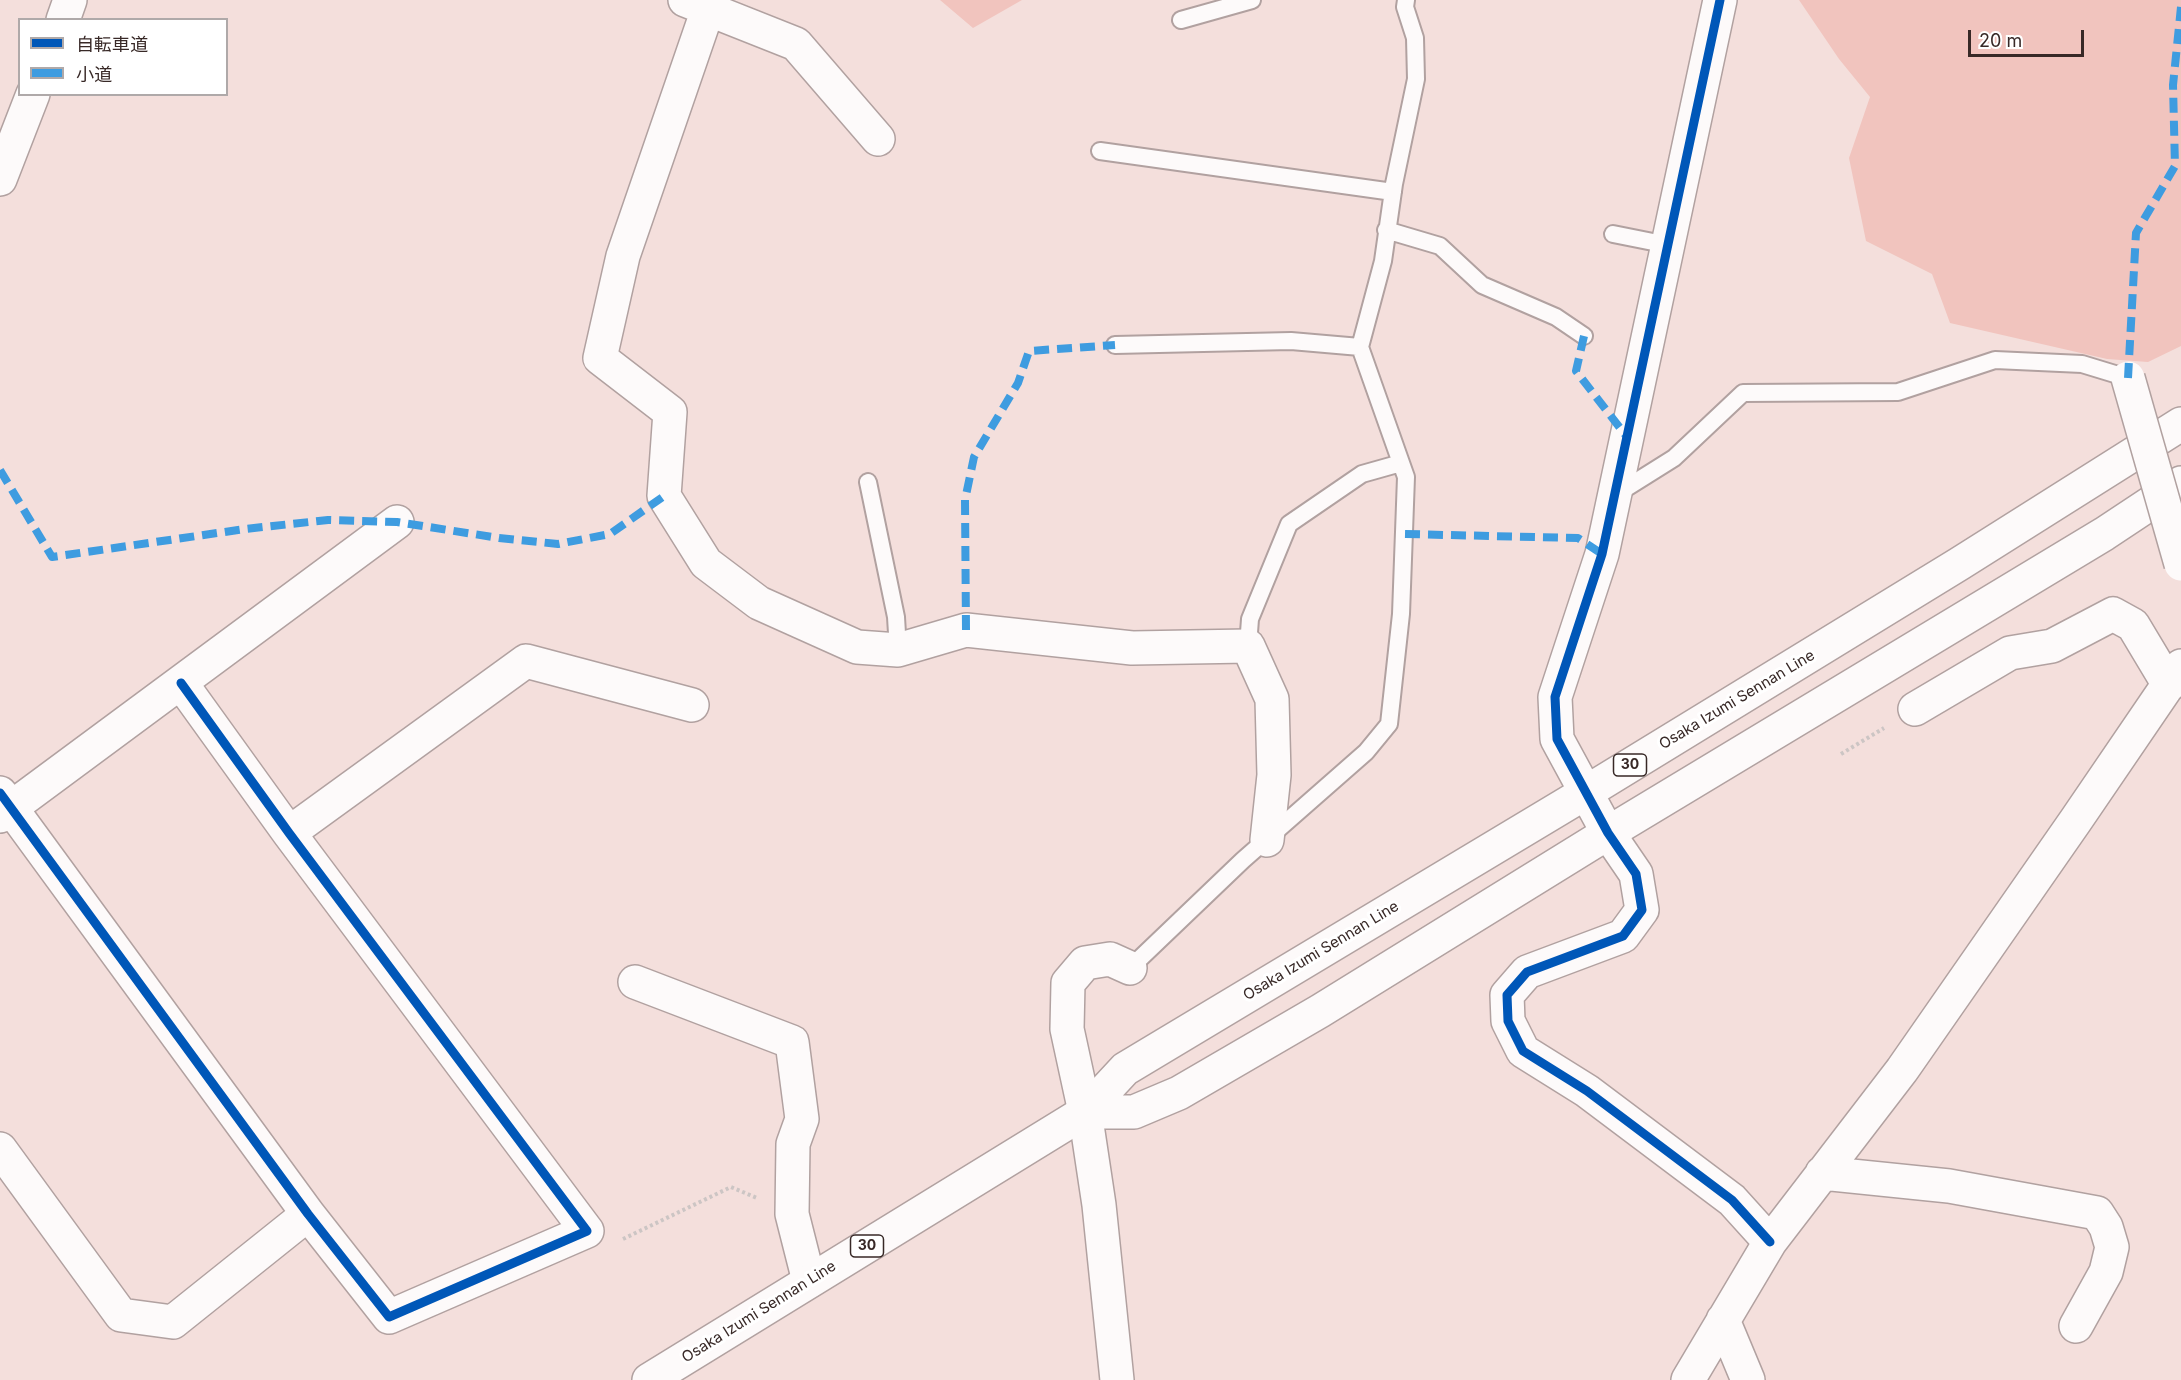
<!DOCTYPE html>
<meta charset="utf-8">
<style>
body{margin:0}
#map{position:relative;width:2181px;height:1380px;overflow:hidden;background:#f4dfdc;font-family:Inter,"Noto Sans JP",sans-serif}
canvas{display:block}
.legend{position:absolute;left:18px;top:18px;width:210px;height:78px;box-sizing:border-box;background:#fff;border:2px solid #afa9a9;margin:0;padding:8px 10px;list-style:none;font-size:18px;color:#382927}
.legend li{display:flex;align-items:center;gap:12px;height:30px}
.legend b{width:30px;border:2px solid #afa9a9}
.scale{position:absolute;left:1968px;top:30px;width:116px;height:27px;box-sizing:border-box;border:3px solid #382927;border-top:0;padding-left:8px;font-size:18px;line-height:21px;white-space:nowrap;color:#382927;-webkit-text-stroke:4px #fff;paint-order:stroke}
</style>
<div id="map">
<canvas width="2181" height="1380"></canvas>
<ul class="legend">
<li><b style="height:8px;background:#0057b8"></b>自転車道</li>
<li><b style="height:8px;background:#3e9ce0"></b>小道</li>
</ul>
<div class="scale">20 m</div>
</div>
<script>
const ctx = document.querySelector('canvas').getContext('2d');
ctx.lineJoin = 'round';
function fillPath(path, color) { ctx.fillStyle = color; ctx.fill(path, 'evenodd'); }
const poly = rows => new Path2D(rows.map(r => 'M' + r).join(''));
function stroke(path, color, width, dash) { ctx.strokeStyle = color; ctx.lineWidth = width; ctx.lineCap = dash ? 'butt' : 'round'; ctx.setLineDash(dash || []); ctx.stroke(path); }
function drawText(font, color, halo, rows, align = 'center') {
  ctx.font = font + ' Inter,sans-serif'; ctx.lineWidth = 6; ctx.setLineDash([]); ctx.textBaseline = 'middle'; ctx.strokeStyle = halo; ctx.fillStyle = color; for (const [text, x, y, turn = 0] of rows) {
    ctx.save(); ctx.translate(x, y); ctx.rotate((+turn || 0) * Math.PI / 180); ctx.textAlign = isNaN(turn) ? turn : align; if (halo) ctx.strokeText(text, 0, 0); ctx.fillText(text, 0, 0); ctx.restore();
  }
}
const green = poly([
 [940,0,1022,0,973,28],
 [1799,0,2181,0,2181,346,2148,362,2107,359,1950,323,1932,274,1866,241,1849,158,1870,97,1839,59]
]);
const path = poly([
 [1841,754,1884,728],
 [623,1239,731,1187,757,1198]
]);
const service = poly([
 [1181,20,1252,0],
 [1100,151,1393,192],
 [1386,230,1440,246,1482,285,1556,317,1584,336],
 [1613,234,1668,245],
 [1115,345,1291,341,1360,347],
 [868,482,896,617,898,650],
 [1615,495,1674,458,1743,393,1898,392,1995,360,2082,364,2128,378],
 [1248,646,1250,619,1289,524,1362,474,1401,463],
 [1130,968,1243,860,1366,752,1389,724,1401,614,1406,477,1360,347,1383,261,1394,184,1416,79,1415,38,1405,7,1406,0]
]);
const minor = poly([
 [685,0,796,44,878,139],
 [1720,0,1602,554,1555,697,1557,739,1608,833,1636,874,1642,910,1623,936,1527,972,1507,995,1508,1021,1523,1051,1587,1091,1732,1200,1770,1242],
 [708,9,623,256,600,358,670,412,664,496,706,563,759,603,857,647,898,650,966,630,1132,648,1248,646,1272,699,1274,775,1267,840],
 [63,20,70,0],
 [0,179,33,94],
 [1915,709,2010,653,2052,646,2113,614,2133,625,2169,685],
 [0,793,308,1214,389,1317,587,1231,289,833,181,683],
 [0,816,397,522],
 [289,833,526,661,692,705],
 [635,982,792,1042,802,1119,793,1144,792,1214,809,1281],
 [1085,1112,1067,1029,1068,983,1085,963,1110,959,1130,968],
 [0,1149,121,1315,173,1322,308,1214],
 [1822,1173,1949,1186,2097,1213,2106,1227,2112,1247,2106,1272,2076,1326],
 [1723,1320,1748,1380],
 [1688,1380,1770,1242,1902,1070,2076,820,2181,666]
]);
const tertiary = poly([
 [1085,1112,1099,1205,1117,1380]
]);
const primary = poly([
 [1085,1112,1134,1112,1179,1093,1320,1011,1608,833,2104,534,2181,483],
 [649,1380,1085,1112,1125,1069,1585,793,1959,564,2181,424]
]);
const minorBridge = poly([
 [2128,378,2181,564]
]);
const quiet = poly([
 [1584,336,1576,371,1627,437],
 [2128,378,2136,233,2175,166,2173,85,2181,7],
 [0,470,52,557,245,529,328,520,397,522,499,538,558,544,610,534,664,496],
 [1405,534,1578,538,1602,554],
 [966,630,965,500,974,457,1018,383,1029,351,1115,345]
]);
const cycleway = poly([
 [1720,0,1602,554,1555,697,1557,739,1608,833,1636,874,1642,910,1623,936,1527,972,1507,995,1508,1021,1523,1051,1587,1091,1732,1200,1770,1242],
 [0,793,308,1214,389,1317,587,1231,289,833,181,683]
]);
const shields = [
 [1630,765,33],
 [867,1246,33]
];
const shieldNames = [
 ["30",1630,765],
 ["30",867,1246]
];
const streetNames = [
 ["Osaka Izumi Sennan Line",1737,700,-31],
 ["Osaka Izumi Sennan Line",1321,951,-31],
 ["Osaka Izumi Sennan Line",759,1312,-32]
];
fillPath(green, '#f1c4be');
stroke(service, '#b1a1a0', 20);
stroke(minor, '#b1a1a0', 36);
stroke(tertiary, '#b1a1a0', 36);
stroke(primary, '#b1a1a0', 36);
stroke(path, '#ccc5c4', 4, [3, 3]);
stroke(service, '#fdfafa', 16);
stroke(minor, '#fdfafa', 33);
stroke(tertiary, '#fdfafa', 33);
stroke(primary, '#fdfafa', 33);
stroke(minorBridge, '#b1a1a0', 36, []);
stroke(minorBridge, '#fdfafa', 33);
stroke(quiet, '#3e9ce0', 8, [15, 8]);
stroke(cycleway, '#0057b8', 9);
for (const [x, y, w] of shields) { const box = new Path2D(); box.roundRect(x - w / 2, y - 11, w, 22, 4.5); ctx.fillStyle = '#fff'; ctx.fill(box); stroke(box, '#382927', 1.5); }
drawText('bold 14px', '#382927', null, shieldNames);
drawText('15px', '#382927', '#fff', streetNames);
</script>
